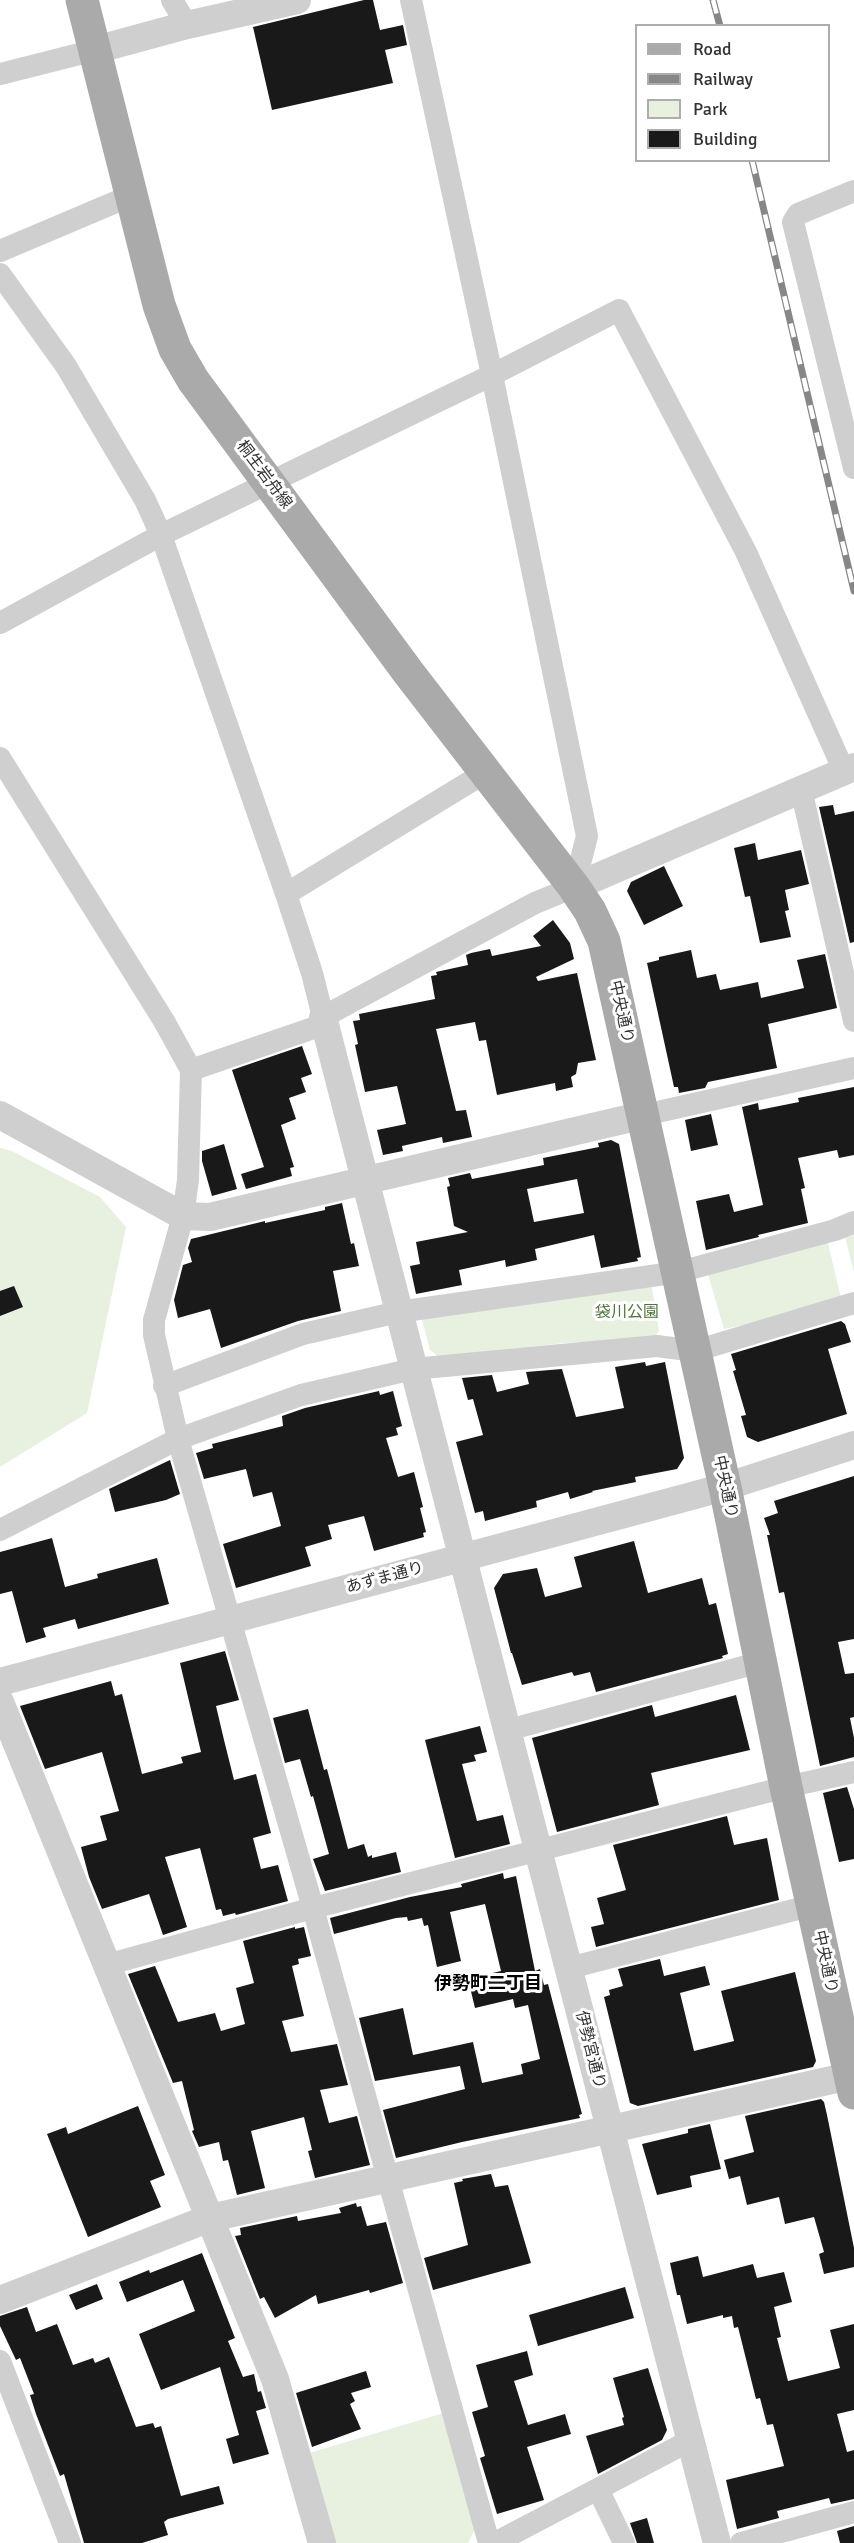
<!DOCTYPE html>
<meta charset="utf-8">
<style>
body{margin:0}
#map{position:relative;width:854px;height:2543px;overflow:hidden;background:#fff;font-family:Signika,sans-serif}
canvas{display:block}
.legend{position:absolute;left:635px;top:24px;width:195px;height:138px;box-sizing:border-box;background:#fff;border:2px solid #adadad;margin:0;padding:8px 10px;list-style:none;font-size:18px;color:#323232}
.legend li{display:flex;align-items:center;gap:12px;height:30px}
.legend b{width:30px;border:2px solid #adadad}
</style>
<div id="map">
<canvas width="854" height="2543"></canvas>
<ul class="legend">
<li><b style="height:8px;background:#aaa"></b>Road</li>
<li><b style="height:8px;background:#878787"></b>Railway</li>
<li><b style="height:16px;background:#e8f0e0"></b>Park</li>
<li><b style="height:16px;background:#191919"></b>Building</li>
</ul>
</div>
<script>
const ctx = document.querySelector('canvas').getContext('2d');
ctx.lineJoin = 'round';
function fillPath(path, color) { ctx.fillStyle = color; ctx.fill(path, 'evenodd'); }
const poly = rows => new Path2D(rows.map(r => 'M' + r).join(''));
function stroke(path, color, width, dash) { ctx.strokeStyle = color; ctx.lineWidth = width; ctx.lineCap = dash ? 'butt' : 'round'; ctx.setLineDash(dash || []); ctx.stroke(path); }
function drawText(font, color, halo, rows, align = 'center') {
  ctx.font = font + ' Signika,"Noto Sans JP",sans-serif'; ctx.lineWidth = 6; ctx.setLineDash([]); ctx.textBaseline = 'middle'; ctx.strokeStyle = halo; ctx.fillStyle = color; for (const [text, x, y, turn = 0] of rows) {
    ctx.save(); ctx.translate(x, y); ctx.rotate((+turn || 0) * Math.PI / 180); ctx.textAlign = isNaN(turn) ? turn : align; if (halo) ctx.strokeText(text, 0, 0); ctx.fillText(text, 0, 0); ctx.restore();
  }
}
const green = poly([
 [0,1148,12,1151,100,1197,126,1227,87,1413,0,1467],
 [854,1228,854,1273,844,1232],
 [827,1239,841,1298,744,1325,724,1329,707,1271],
 [651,1282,659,1331,653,1339,564,1343,439,1357,430,1350,421,1316],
 [444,2413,476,2526,468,2543,334,2543,309,2453]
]);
const building = poly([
 [364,0,373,0,380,30,403,25,407,45,385,50,393,83,272,110,253,27],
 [833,805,835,815,854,811,854,942,850,943,819,807],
 [755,843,758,860,801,850,809,884,785,890,789,910,785,911,791,937,760,943,750,896,745,897,734,848],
 [664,866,683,906,644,925,627,891,631,882],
 [553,920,570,943,574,959,536,977,538,981,577,973,596,1060,578,1063,576,1074,571,1077,573,1087,556,1091,555,1083,497,1095,486,1040,479,1041,475,1022,436,1029,456,1111,466,1110,472,1137,443,1143,442,1137,402,1146,403,1151,383,1155,377,1130,406,1124,397,1086,365,1092,355,1045,358,1044,353,1021,360,1020,359,1014,435,999,431,976,437,975,436,972,468,965,466,955,471,953,490,949,492,956,541,946,533,936],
 [691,950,697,978,716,974,720,990,758,982,761,998,804,988,797,960,825,954,837,1008,768,1024,777,1068,708,1082,705,1088,679,1093,678,1087,674,1087,647,963,659,960,659,957],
 [302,1046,312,1074,301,1078,306,1092,289,1098,296,1119,281,1125,294,1167,290,1168,292,1176,246,1189,241,1174,264,1167,232,1070],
 [854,1087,854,1155,839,1158,837,1150,798,1158,805,1188,801,1189,808,1223,758,1235,759,1237,706,1250,696,1201,729,1194,734,1212,763,1205,742,1107,758,1103,759,1110,799,1102,798,1098],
 [711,1114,718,1145,691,1151,685,1120],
 [611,1140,619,1144,641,1257,637,1258,638,1261,601,1268,594,1235,535,1249,537,1260,506,1267,505,1260,459,1270,462,1285,416,1294,410,1266,420,1264,416,1242,468,1232,454,1226,447,1187,450,1186,448,1178,470,1173,472,1179,544,1165,543,1158,599,1147,598,1143],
 [577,1179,584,1213,534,1222,527,1189],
 [224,1144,237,1189,212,1196,202,1161,202,1151],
 [342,1203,351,1244,354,1243,359,1266,333,1271,341,1311,298,1321,221,1348,210,1309,178,1318,174,1300,183,1265,192,1262,188,1248,191,1239,265,1221,265,1223,325,1210,325,1207],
 [14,1286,23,1307,0,1316,0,1291],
 [841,1321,845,1324,851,1342,828,1349,847,1414,758,1442,747,1437,741,1416,746,1415,733,1371,736,1370,731,1354],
 [645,1362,646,1366,665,1362,684,1458,677,1469,635,1477,636,1482,592,1491,593,1492,570,1499,568,1492,536,1501,537,1507,485,1521,483,1511,475,1513,456,1442,483,1435,473,1399,468,1400,462,1378,492,1375,497,1392,529,1384,526,1372,562,1369,576,1417,624,1408,615,1367],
 [379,1391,380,1395,393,1391,402,1426,396,1428,398,1435,386,1438,398,1477,414,1472,423,1507,420,1508,426,1532,423,1533,424,1537,374,1551,364,1516,328,1525,332,1539,305,1547,311,1566,236,1588,223,1544,281,1526,272,1492,253,1497,246,1469,204,1479,196,1453,213,1448,212,1444,283,1426,282,1416,305,1408],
 [170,1460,180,1494,166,1500,115,1512,109,1489],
 [854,1476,854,1639,838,1642,845,1674,854,1673,854,1717,850,1718,854,1738,854,1757,820,1766,784,1592,779,1593,767,1535,770,1535,764,1518,778,1513,774,1501],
 [52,1538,65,1587,98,1578,97,1574,157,1558,169,1604,78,1629,75,1619,43,1628,46,1637,26,1643,12,1591,0,1594,0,1552],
 [634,1541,648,1593,702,1578,709,1605,716,1603,728,1654,722,1656,723,1658,596,1692,590,1672,574,1676,572,1672,522,1685,512,1653,511,1653,494,1588,503,1574,537,1568,545,1597,582,1587,574,1557],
 [225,1651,239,1700,216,1706,224,1740,234,1780,256,1774,271,1833,253,1838,261,1869,278,1865,288,1901,236,1915,235,1913,223,1916,221,1909,216,1910,200,1848,165,1857,187,1927,163,1935,149,1894,102,1909,89,1877,81,1847,107,1840,100,1816,119,1811,102,1752,45,1769,20,1706,111,1681,115,1696,122,1694,142,1774,183,1763,181,1757,201,1752,180,1663],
 [736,1695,750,1750,651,1773,659,1805,557,1832,532,1738,652,1705,655,1717],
 [308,1709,324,1770,327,1769,348,1849,364,1844,368,1857,372,1855,372,1858,396,1852,401,1872,325,1891,313,1859,329,1854,313,1796,311,1797,300,1759,285,1763,273,1718],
 [480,1726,487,1752,474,1755,476,1761,462,1764,477,1821,503,1815,510,1844,455,1858,425,1740],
 [847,1787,854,1809,854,1859,839,1862,823,1793],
 [727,1816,734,1845,767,1838,779,1900,596,1947,591,1927,604,1924,597,1898,626,1890,613,1845],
 [503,1873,504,1879,516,1876,535,1971,540,1969,544,1985,548,1984,582,2114,579,2115,580,2118,462,2142,396,2158,383,2110,465,2089,460,2066,375,2081,359,2018,403,2008,413,2055,473,2042,482,2083,523,2074,521,2064,540,2059,528,2005,515,2008,513,1999,475,2008,468,1979,501,1971,485,1904,450,1912,461,1961,437,1967,428,1925,424,1926,422,1918,408,1921,407,1917,396,1918,334,1934,330,1918,410,1897,462,1887,461,1884],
 [295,1927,295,1929,304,1927,311,1956,298,1959,299,1964,292,1966,304,2016,282,2021,291,2052,337,2044,348,2085,320,2090,329,2123,357,2116,370,2165,315,2178,308,2151,312,2150,304,2117,251,2131,265,2188,237,2195,228,2160,223,2161,219,2142,199,2147,192,2131,194,2130,182,2081,173,2083,128,1974,155,1966,178,2022,215,2013,221,2031,245,2024,236,1988,254,1983,243,1941],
 [660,1959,664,1976,705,1966,710,1985,680,1993,694,2051,734,2041,721,1991,795,1972,816,2061,813,2067,638,2106,630,2103,604,1997,610,1995,609,1990,623,1986,618,1969],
 [821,2099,824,2102,827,2115,854,2248,854,2267,824,2274,819,2254,824,2252,814,2217,785,2224,779,2197,747,2205,740,2176,729,2179,724,2160,754,2152,745,2116],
 [138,2106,165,2175,150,2181,161,2207,88,2237,47,2134,66,2127,68,2134],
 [710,2124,721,2169,690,2176,692,2187,657,2195,642,2144,688,2133,688,2129],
 [491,2174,495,2187,508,2185,531,2263,433,2290,424,2258,468,2245,454,2183,463,2181,462,2179],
 [356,2203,357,2207,361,2206,367,2226,386,2222,403,2283,370,2293,369,2290,318,2304,316,2295,275,2318,264,2297,260,2299,235,2236,241,2235,240,2228,297,2216,298,2221,341,2213,339,2208],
 [202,2253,235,2338,228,2341,243,2377,254,2374,258,2392,261,2391,266,2408,256,2411,269,2454,233,2464,226,2439,239,2435,220,2367,161,2390,139,2334,195,2311,183,2280,127,2302,119,2282,149,2270,150,2273],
 [698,2256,703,2277,753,2264,757,2278,784,2272,792,2302,774,2307,781,2337,777,2338,788,2381,840,2368,830,2330,854,2324,854,2410,837,2414,847,2452,854,2450,854,2499,831,2504,829,2498,777,2511,779,2518,737,2529,726,2480,784,2466,773,2424,767,2425,760,2398,756,2399,738,2327,734,2328,732,2316,723,2318,723,2315,687,2324,680,2295,677,2295,670,2263],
 [97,2284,103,2299,76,2310,69,2295],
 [625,2287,634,2318,538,2346,529,2315],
 [27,2307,36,2332,57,2324,73,2365,93,2358,95,2363,109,2357,136,2427,153,2423,155,2428,161,2426,181,2496,219,2486,224,2504,168,2519,164,2522,168,2535,142,2543,84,2543,64,2474,60,2476,36,2414,30,2395,34,2394,20,2358,16,2360,0,2326,0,2316],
 [527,2351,533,2375,514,2381,528,2425,565,2414,571,2434,527,2447,544,2500,497,2514,480,2458,485,2456,472,2412,488,2407,476,2365],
 [648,2368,667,2430,662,2440,598,2474,586,2436,624,2425,622,2418,624,2417,613,2378],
 [366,2371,371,2387,351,2393,355,2401,350,2404,361,2429,312,2447,296,2393],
 [647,2518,654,2543,637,2543,630,2523],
 [854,2526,854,2543,840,2543,837,2531]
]);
const minor = poly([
 [172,0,187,25],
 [0,74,95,50],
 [854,191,798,214,793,222,854,468],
 [0,251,130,196],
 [0,274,66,366,145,500,161,535,286,894,312,973,323,1017,535,903,574,887,587,836,492,375,411,0],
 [0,623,161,535,492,375,619,310,746,552,844,771],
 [0,758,164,1021,191,1070],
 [801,789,854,1021],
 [286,894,486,772],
 [325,1024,191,1070,188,1180,183,1216,154,1320,154,1335,178,1439,313,1908,489,2543],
 [644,1115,854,1068],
 [164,1386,303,1334,398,1312,679,1272,835,1230,854,1222],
 [0,1530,178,1439,301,1395,413,1369,657,1346,695,1351,854,1303],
 [508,1730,761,1662],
 [106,1965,313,1908,786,1787,854,1772],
 [569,1968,813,1905],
 [0,2361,70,2543],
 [598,2489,624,2543],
 [495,2543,691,2440],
 [741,2543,854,2512]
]);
const tertiary = poly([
 [95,50,187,25,297,0],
 [574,887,854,767],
 [323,1017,717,2543],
 [0,1115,183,1216,210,1217,644,1115],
 [0,1682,725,1487,854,1445],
 [0,1702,275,2379,322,2543],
 [0,2300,210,2218,850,2076]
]);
const primary = poly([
 [82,0,159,305,175,349,193,380,408,672,574,887,590,911,604,941,725,1487,786,1787,854,2093]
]);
const rail = poly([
 [713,0,720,26],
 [752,160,854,591]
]);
const streetNames = [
 ["桐生岩舟線",264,475,53],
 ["中央通り",621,1012,78],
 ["中央通り",725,1487,78],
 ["あずま通り",385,1578,-15],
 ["中央通り",825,1962,78],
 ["伊勢宮通り",590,2050,76]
];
const parkNames = [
 ["袋川公園",627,1313]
];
const neighbourhoodNames = [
 ["伊勢町二丁目",488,1984]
];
fillPath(green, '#e8f0e0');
fillPath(building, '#191919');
stroke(minor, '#cfcfcf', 22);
stroke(tertiary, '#cfcfcf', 28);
stroke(primary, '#aaa', 33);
stroke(rail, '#878787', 7);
stroke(rail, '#fff', 4.5, [14]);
drawText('16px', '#323232', '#fff', streetNames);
drawText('16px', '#52733b', '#fff', parkNames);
drawText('bold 18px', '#000', '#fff', neighbourhoodNames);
</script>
